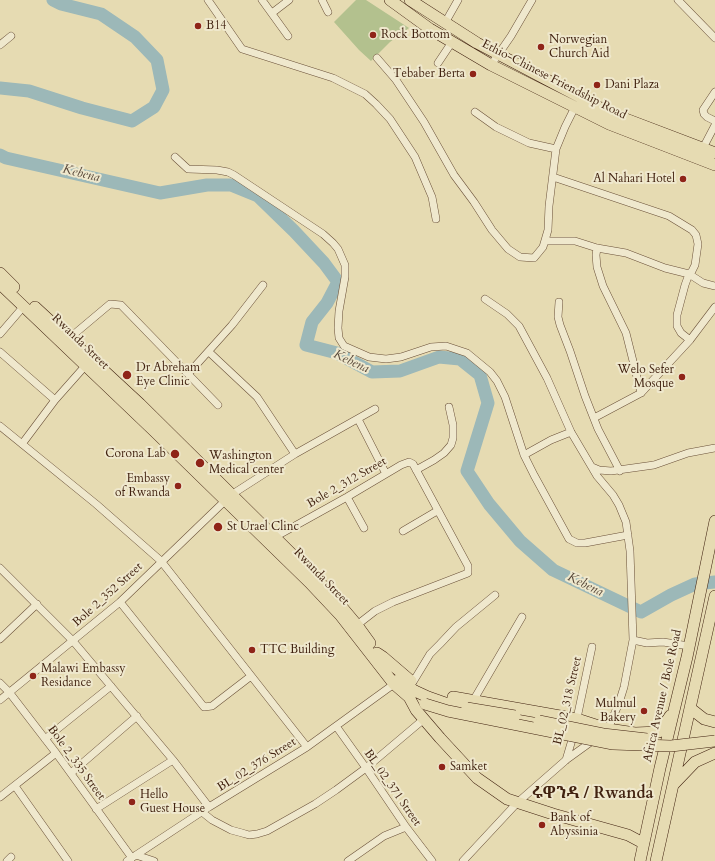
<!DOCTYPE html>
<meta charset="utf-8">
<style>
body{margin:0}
canvas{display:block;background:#e6dbb2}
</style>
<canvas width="715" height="861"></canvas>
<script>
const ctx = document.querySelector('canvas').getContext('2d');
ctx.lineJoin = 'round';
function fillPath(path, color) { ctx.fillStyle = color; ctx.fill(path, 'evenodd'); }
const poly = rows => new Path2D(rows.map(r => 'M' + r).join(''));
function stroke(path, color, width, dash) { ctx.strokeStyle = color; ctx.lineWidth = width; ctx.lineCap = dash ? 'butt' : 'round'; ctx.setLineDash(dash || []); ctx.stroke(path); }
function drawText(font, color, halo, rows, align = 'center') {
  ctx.font = font + ' Cardo,"Noto Serif Ethiopic",serif'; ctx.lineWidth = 4; ctx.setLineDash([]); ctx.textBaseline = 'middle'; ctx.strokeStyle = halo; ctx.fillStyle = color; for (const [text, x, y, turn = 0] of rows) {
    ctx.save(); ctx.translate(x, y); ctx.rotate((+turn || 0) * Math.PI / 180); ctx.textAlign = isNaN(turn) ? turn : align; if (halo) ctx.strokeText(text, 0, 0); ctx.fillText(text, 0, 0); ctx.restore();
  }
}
const green = poly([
 [356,0,366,0,409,28,390,42,371,61,359,50,334,22]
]);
const river = poly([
 [0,88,29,91,82,108,132,121,154,107,163,90,157,60,135,37,101,14,61,4,53,0],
 [0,155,6,158,160,193,207,185,231,185,258,196,294,231,324,263,338,282,327,303,312,322,306,345,337,353,372,372,400,371,439,357,460,359,480,375,488,403,467,471,489,504,520,541,553,570,641,612,671,595,695,584,715,582]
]);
const minor = poly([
 [208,0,242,49,333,78,365,94,376,104,390,119,415,157,432,197,436,219],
 [262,0,288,36],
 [322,0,328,12],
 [678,0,715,38],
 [272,13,289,0],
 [445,23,458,0],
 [0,45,11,36],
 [377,58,396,80,424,122,454,175,474,202,492,230,508,249,520,257,534,258,543,247,548,230,549,206,556,149,565,127,575,107],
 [438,63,452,42],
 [491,65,511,36,532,0],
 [715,92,703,110,704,114,707,117,715,121],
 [475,112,496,127,529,143,556,149],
 [703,148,715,125],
 [175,157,188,169,217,170,228,172,234,175,323,234,333,243,338,249,345,265,345,277,339,311,338,328,339,338,344,346,369,357,386,359,401,357,431,347,446,346,467,353,490,372,497,381,505,397,524,455,534,475,569,539,577,543,585,543,628,535],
 [553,177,669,216,692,230,696,235,698,244,695,265,692,271,689,274,685,285,677,315,677,326,681,333,690,340],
 [545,241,575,241,597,248,626,253,665,268,689,274,703,283,715,286],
 [597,248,596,255,597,267,603,286,626,333,641,393],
 [485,299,507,314,519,326,547,378,571,432,597,476,613,495,619,505,626,522,630,551,633,640,624,687,619,703,608,729,606,731],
 [559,302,558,317,560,325,570,351,585,396,598,429,620,471],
 [0,334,24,306],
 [66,341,110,304,121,305,188,374,232,325,263,285],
 [0,352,55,400],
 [209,352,257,397,295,454],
 [188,374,218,405],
 [594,418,641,393,690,340,715,307],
 [358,419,386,474],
 [0,426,96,504,161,561,307,747],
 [22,444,55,400,86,365],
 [524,455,551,440,571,432],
 [592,467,599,470,611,471,654,465,688,453,715,448],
 [416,470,434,460,444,453,451,445,453,438,453,425,449,407],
 [347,497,364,528],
 [403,531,437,511],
 [275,537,347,497,401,465,409,462,413,464,468,566,468,573,393,602,375,611,357,625],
 [0,568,73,641,173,760,209,807],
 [120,602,204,707,212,706,251,676],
 [0,639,37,604],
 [633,640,647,643,663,642,689,646],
 [413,682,430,654,440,644,456,627,495,595],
 [0,683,9,692,56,753,132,858],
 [0,700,120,602,231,495,295,454,375,409],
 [473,701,522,617],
 [576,723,592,647],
 [336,726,366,768,406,827,432,861],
 [45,739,111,686],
 [566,760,574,733],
 [71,773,137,716],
 [15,786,68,861],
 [0,797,56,753],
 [96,809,173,760],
 [202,812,212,820,231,830,242,833,249,835,257,834,267,831,315,804,336,790,366,768,424,719],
 [136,855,154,861],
 [7,861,11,857],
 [127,861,209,807,307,747,394,684],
 [348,861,384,836,406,827],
 [463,861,517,803,566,760,595,739]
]);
const primary = poly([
 [390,0,430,29,491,65,609,124,715,165],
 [410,0,477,43,610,113,715,153],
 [0,273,14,287],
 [0,284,153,430,309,582,341,616,394,684,409,697,416,710,440,738,477,778,507,799,553,814,628,835,643,843],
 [35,307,140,404,316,578,336,600,357,625,370,643],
 [377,653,383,657,411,681],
 [398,680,415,691,428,697,445,703,466,707],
 [453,697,577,719,608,729,635,733,659,732,670,716],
 [690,708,704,719,715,722],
 [673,785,695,762,715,753],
 [640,861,660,768,687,657,715,521],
 [656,861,715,596]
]);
const primaryBridge = poly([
 [425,704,448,711,613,744,671,746,715,741],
 [467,708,515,716],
 [539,721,603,734,647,739]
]);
const markers = [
 [198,26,4,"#8f2418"],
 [373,35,4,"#8f2418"],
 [541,47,4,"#8f2418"],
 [473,74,4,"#8f2418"],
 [597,85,4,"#8f2418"],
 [683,179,4,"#8f2418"],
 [127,375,5,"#8f2418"],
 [682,377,4,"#8f2418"],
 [175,454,5,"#8f2418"],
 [200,463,5,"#8f2418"],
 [178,486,4,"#8f2418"],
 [218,527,5,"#8f2418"],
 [252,650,4,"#8f2418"],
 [33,676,4,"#8f2418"],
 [644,711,4,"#8f2418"],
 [442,767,4,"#8f2418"],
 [132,802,4,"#8f2418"],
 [542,825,4,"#8f2418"]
];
const poiNames = [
 ["B14",206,26],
 ["Rock Bottom",381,35],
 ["Norwegian",549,40],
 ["Church Aid",549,54],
 ["Tebaber Berta",465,74,"right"],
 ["Dani Plaza",605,85],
 ["Al Nahari Hotel",675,179,"right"],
 ["Dr Abreham",136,368],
 ["Eye Clinic",136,382],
 ["Welo Sefer",674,370,"right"],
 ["Mosque",674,384,"right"],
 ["Corona Lab",166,454,"right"],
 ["Washington",209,456],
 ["Medical center",209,470],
 ["Embassy",170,479,"right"],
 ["of Rwanda",170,493,"right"],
 ["St Urael Clinc",227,527],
 ["TTC Building",260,650],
 ["Malawi Embassy",41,669],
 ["Residance",41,683],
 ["Mulmul",636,704,"right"],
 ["Bakery",636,718,"right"],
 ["Samket",450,767],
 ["Hello",140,795],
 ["Guest House",140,809],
 ["Bank of",550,818],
 ["Abyssinia",550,832]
];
const streetNames = [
 ["Ethio-Chinese Friendship Road",554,80,27],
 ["Rwanda Street",80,342,44],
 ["Bole 2_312 Street",347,483,-30],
 ["Rwanda Street",321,577,46],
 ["Bole 2_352 Street",108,595,-42],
 ["Africa Avenue / Bole Road",663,696,-77],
 ["BL_02_318 Street",568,701,-77],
 ["Bole 2_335 Street",76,763,54],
 ["BL_02_376 Street",257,765,-32],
 ["BL_02_371 Street",392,788,55]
];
const waterNames = [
 ["Kebena",81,174,14],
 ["Kebena",351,362,25],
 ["Kebena",585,585,26]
];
const districtNames = [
 ["ሩዋንዳ / Rwanda",593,794]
];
fillPath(green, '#b3c18e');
stroke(river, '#9cb8b8', 13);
stroke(minor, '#6a5038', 8);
stroke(primary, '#412210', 12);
stroke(minor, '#efe8cd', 7);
stroke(primary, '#e6dbb2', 11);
stroke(primaryBridge, '#412210', 12, []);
stroke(primaryBridge, '#e6dbb2', 11);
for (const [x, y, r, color] of markers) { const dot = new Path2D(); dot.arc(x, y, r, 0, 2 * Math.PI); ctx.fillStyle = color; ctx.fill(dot); stroke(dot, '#efe8cd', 1.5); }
drawText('12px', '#412210', '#efe8cd', poiNames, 'left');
drawText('12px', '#412210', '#efe8cd', streetNames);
drawText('italic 13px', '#58483a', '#efe8cd', waterNames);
drawText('bold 16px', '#412210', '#efe8cd', districtNames);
</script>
